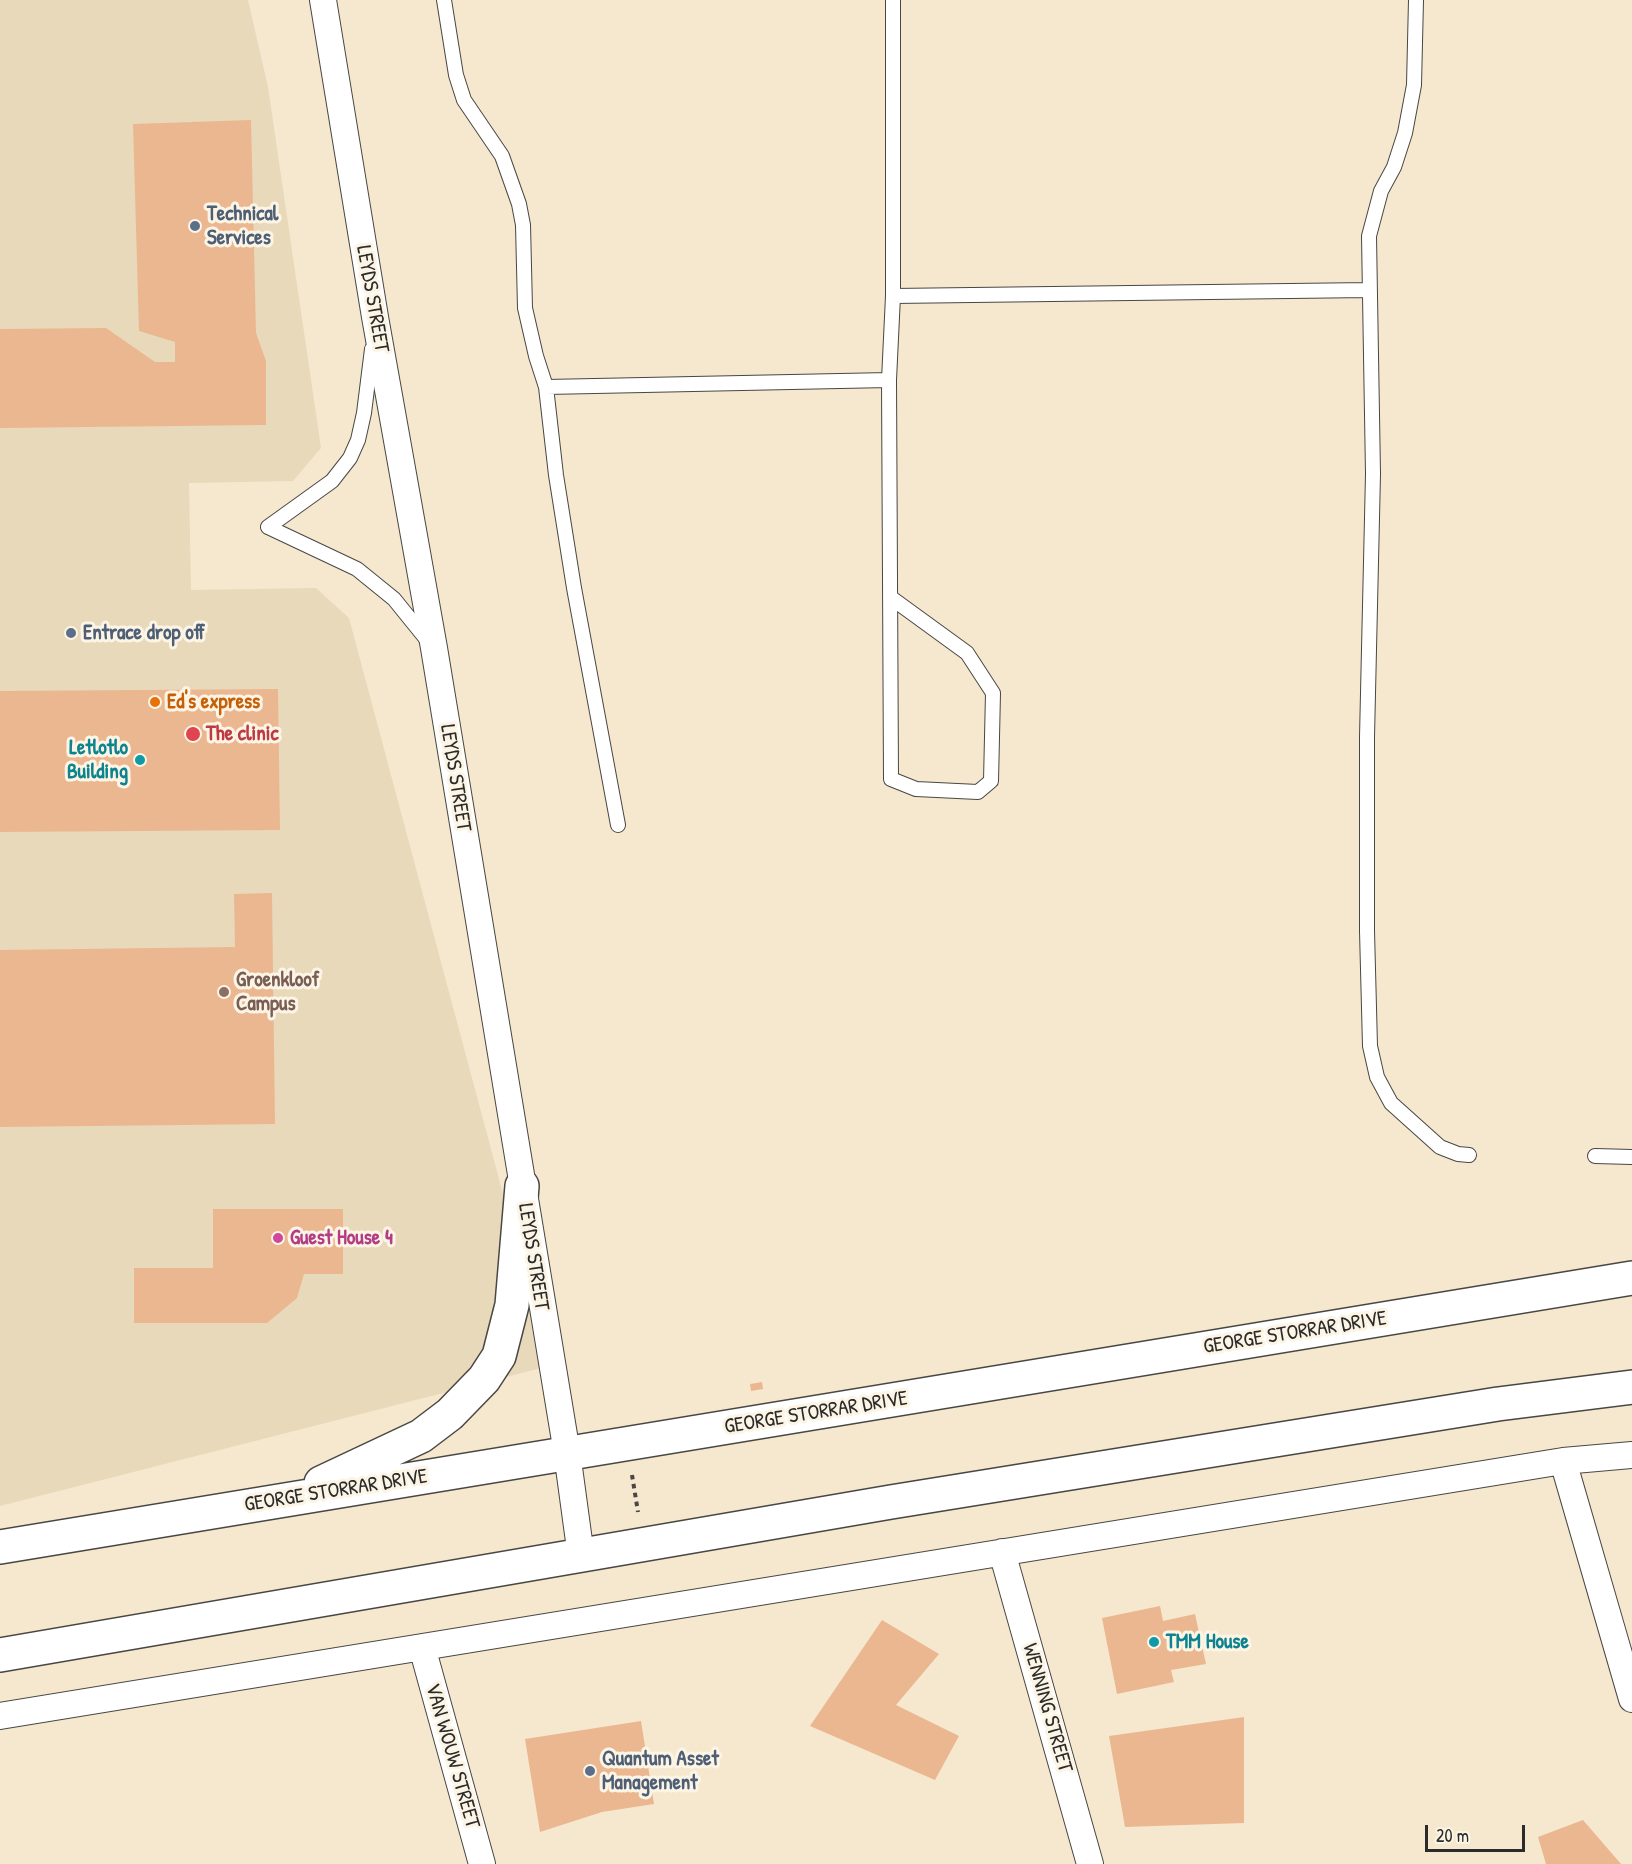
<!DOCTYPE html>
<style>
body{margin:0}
#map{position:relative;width:1632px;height:1864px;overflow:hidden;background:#f5e8ce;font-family:"Patrick Hand",sans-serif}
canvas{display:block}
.scale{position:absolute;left:1425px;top:1825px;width:100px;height:27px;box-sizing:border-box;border:3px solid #2b2b2b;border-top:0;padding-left:8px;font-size:18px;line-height:21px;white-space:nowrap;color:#2b2b2b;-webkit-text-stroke:4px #fcf5e5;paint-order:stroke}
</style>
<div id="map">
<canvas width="1632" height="1864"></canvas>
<div class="scale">20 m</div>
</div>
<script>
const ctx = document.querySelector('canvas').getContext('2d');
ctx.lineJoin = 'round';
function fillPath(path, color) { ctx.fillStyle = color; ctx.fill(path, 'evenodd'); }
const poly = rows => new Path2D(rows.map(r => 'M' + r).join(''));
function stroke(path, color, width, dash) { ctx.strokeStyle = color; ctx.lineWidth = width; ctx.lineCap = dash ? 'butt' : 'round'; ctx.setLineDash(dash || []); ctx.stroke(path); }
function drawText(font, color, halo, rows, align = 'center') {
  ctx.font = font + ' "Patrick Hand",sans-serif'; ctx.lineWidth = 6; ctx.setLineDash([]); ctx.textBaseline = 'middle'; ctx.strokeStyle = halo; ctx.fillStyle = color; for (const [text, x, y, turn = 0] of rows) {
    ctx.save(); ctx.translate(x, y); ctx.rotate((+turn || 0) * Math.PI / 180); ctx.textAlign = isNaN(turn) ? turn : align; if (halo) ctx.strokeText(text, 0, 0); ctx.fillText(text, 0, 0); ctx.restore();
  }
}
const built = poly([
 [0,0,248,0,268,87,321,448,293,481,189,483,191,590,316,588,349,618,549,1366,0,1506]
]);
const building = poly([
 [251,120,256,333,266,361,266,425,0,428,0,329,106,328,155,362,175,362,175,342,139,331,133,124],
 [278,689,280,830,0,832,0,691],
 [272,893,275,1124,0,1127,0,950,235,947,234,894],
 [213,1209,343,1209,343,1274,304,1274,297,1298,267,1323,134,1323,134,1268,213,1268],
 [762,1382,763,1389,751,1391,750,1384],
 [1160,1606,1163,1621,1195,1614,1206,1664,1171,1670,1174,1682,1117,1694,1102,1618],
 [882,1620,939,1654,896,1705,959,1736,935,1780,810,1726],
 [1244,1717,1244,1823,1125,1827,1109,1736],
 [641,1721,654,1804,602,1812,540,1832,525,1739],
 [1583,1820,1621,1864,1546,1864,1538,1837]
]);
const path = poly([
 [632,1475,638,1512]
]);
const service = poly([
 [444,0,456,75,464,100,502,156,519,204,523,225,525,308,536,356,546,387,556,475,574,588,618,825],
 [1416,0,1414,85,1405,133,1394,167,1381,191,1369,236,1373,474,1367,737,1367,931,1370,1046,1377,1077,1391,1103,1440,1147,1458,1154,1469,1155],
 [893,296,893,0],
 [546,387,889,380],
 [268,527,332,481,350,458,358,440,364,413,372,349],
 [268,527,357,569,394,599,428,641],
 [890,597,967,653,993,693,991,781,978,792,916,789,891,779,889,380,893,296,1369,290],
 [1595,1156,1632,1157]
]);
const minor = poly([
 [323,0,375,317,434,648,567,1453,581,1556],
 [1563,1461,1632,1699],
 [1002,1552,1090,1864],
 [422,1647,482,1864],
 [0,1716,1563,1461,1632,1455]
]);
const primary = poly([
 [321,1483,421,1436,450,1414,484,1379,499,1356,512,1305,522,1186],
 [0,1547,1632,1278],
 [0,1655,891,1502,1498,1404,1632,1387]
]);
const markers = [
 [195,226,6,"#5c6f8a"],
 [71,633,6,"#5c6f8a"],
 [155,702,6,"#e8710a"],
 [193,734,8,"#e0444e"],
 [140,760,6,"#0f9aa8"],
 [224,992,6,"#8d6e63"],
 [278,1238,6,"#d1479c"],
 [1154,1642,6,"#0f9aa8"],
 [590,1771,6,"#5c6f8a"]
];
const serviceNames = [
 ["Technical",207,214],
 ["Services",207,238],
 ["Entrace drop off",83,633],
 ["Quantum Asset",602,1759],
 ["Management",602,1783]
];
const streetNames = [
 ["LEYDS STREET",372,299,80],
 ["LEYDS STREET",455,778,81],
 ["LEYDS STREET",533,1257,81],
 ["GEORGE STORRAR DRIVE",1295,1333,-9],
 ["GEORGE STORRAR DRIVE",816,1413,-9],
 ["GEORGE STORRAR DRIVE",336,1491,-9],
 ["WENNING STREET",1047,1708,74],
 ["VAN WOUW STREET",452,1756,74]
];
const foodNames = [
 ["Ed's express",167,702]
];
const healthNames = [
 ["The clinic",206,734]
];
const cultureNames = [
 ["Letlotlo",128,748],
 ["Building",128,772],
 ["TMM House",1166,1642,"left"]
];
const educationNames = [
 ["Groenkloof",236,980],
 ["Campus",236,1004]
];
const hotelNames = [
 ["Guest House 4",290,1238]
];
fillPath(built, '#e8d9ba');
fillPath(building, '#ebb791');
stroke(service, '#494743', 16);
stroke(minor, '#494743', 28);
stroke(primary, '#494743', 36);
stroke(path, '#494743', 4, [4.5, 4.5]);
stroke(service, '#fff', 14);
stroke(minor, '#fff', 26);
stroke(primary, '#fff', 33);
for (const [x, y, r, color] of markers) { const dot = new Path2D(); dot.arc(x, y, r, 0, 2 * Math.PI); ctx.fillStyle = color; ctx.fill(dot); stroke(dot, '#fcf5e5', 2); }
drawText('bold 21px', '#4e5e75', '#fcf5e5', serviceNames, 'left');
drawText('21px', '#2b2b2b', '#fcf5e5', streetNames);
drawText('bold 21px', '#c56008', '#fcf5e5', foodNames, 'left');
drawText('bold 21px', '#be3a42', '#fcf5e5', healthNames, 'left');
drawText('bold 21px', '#0d838f', '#fcf5e5', cultureNames, 'right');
drawText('bold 21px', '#785e54', '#fcf5e5', educationNames, 'left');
drawText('bold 21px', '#b23c85', '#fcf5e5', hotelNames, 'left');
</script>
